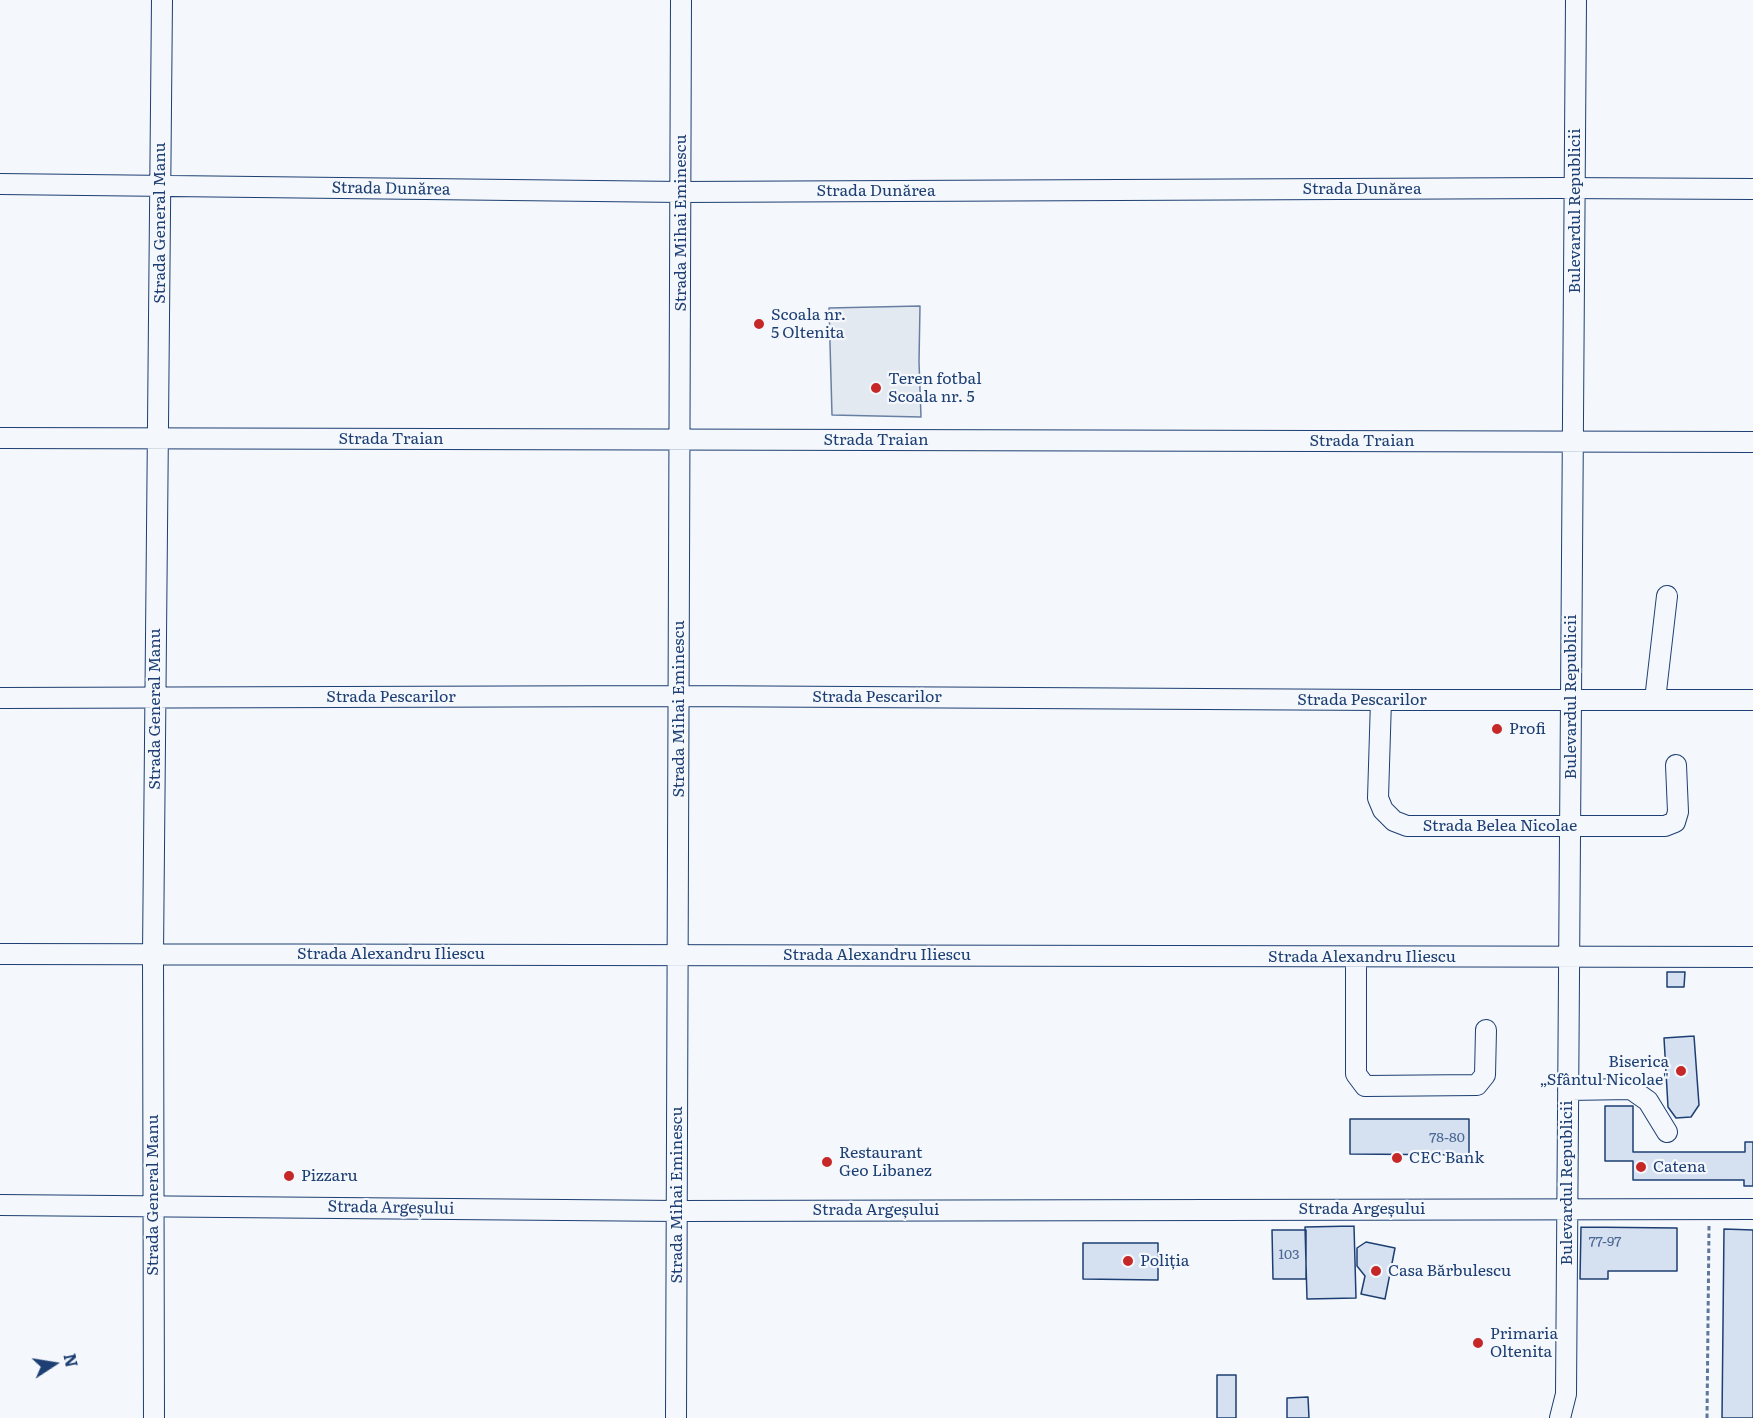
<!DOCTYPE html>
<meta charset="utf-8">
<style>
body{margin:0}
#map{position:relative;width:1753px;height:1418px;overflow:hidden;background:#f4f7fb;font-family:Literata,serif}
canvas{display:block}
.north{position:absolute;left:24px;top:1334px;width:60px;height:60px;-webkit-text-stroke:4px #f4f7fb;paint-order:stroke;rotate:78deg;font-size:16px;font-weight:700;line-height:24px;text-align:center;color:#1d3f73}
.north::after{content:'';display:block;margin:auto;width:21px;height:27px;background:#1d3f73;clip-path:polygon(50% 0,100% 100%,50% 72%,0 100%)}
</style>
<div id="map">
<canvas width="1753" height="1418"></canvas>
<div class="north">N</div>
</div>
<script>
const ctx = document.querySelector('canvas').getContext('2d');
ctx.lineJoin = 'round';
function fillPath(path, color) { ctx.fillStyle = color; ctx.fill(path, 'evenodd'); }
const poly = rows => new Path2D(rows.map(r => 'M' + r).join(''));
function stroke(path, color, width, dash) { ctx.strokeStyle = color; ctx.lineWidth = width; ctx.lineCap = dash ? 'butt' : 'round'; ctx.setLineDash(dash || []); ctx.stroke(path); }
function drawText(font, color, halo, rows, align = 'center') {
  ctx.font = font + ' Literata,serif'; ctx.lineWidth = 4.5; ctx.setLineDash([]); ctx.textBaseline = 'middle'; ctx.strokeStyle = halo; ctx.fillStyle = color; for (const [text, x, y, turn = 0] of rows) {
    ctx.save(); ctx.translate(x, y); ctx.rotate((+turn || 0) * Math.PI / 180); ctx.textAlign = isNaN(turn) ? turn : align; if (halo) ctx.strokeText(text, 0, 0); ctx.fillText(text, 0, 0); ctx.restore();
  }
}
const green = poly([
 [920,306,919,362,921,417,832,415,829,308,920,306]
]);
const building = poly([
 [1667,972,1685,972,1684,987,1667,987,1667,972],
 [1694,1036,1699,1105,1691,1117,1676,1118,1668,1107,1664,1038,1694,1036],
 [1605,1106,1633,1106,1633,1152,1745,1152,1745,1142,1753,1142,1753,1186,1744,1186,1744,1180,1633,1180,1633,1161,1605,1161,1605,1106],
 [1350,1119,1469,1119,1469,1155,1350,1154,1350,1119],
 [1354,1226,1356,1298,1307,1299,1305,1227,1354,1226],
 [1581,1227,1677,1228,1677,1271,1608,1271,1608,1279,1580,1279,1581,1227],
 [1724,1229,1753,1230,1753,1418,1722,1418,1724,1229],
 [1272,1230,1306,1230,1306,1279,1273,1279,1272,1230],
 [1366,1242,1395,1248,1385,1299,1361,1294,1365,1276,1357,1266,1357,1248,1366,1242],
 [1083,1243,1158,1243,1158,1280,1083,1279,1083,1243],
 [1217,1375,1236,1375,1236,1418,1217,1418,1217,1375],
 [1308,1397,1309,1418,1287,1418,1287,1398,1308,1397]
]);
const path = poly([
 [1707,1418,1709,1226]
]);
const minor = poly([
 [0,184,681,192,1557,188,1753,189],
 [0,438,1753,442],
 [0,698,679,696,1381,700,1753,700],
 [1381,700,1378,798,1383,810,1394,821,1407,826,1665,826,1675,822,1678,812,1676,765],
 [1655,700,1667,596],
 [0,954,1753,957],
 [1356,957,1356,1074,1365,1086,1477,1085,1485,1075,1486,1030],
 [1568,1090,1631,1089,1648,1101,1667,1132],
 [0,1205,677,1211,1753,1209],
 [154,1418,153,953,162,0],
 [676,1418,681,0],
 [1560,1418,1566,1394,1576,0]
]);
const markers = [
 [759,324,6,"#c62828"],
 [876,388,6,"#c62828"],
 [1497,729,6,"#c62828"],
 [1681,1071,6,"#c62828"],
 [1397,1158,6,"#c62828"],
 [827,1162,6,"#c62828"],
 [1641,1167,6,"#c62828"],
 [289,1176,6,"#c62828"],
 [1128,1261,6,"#c62828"],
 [1376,1271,6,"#c62828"],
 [1478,1343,6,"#c62828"]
];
const numberNames = [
 ["78-80",1447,1138],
 ["77-97",1605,1242],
 ["103",1289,1255]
];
const streetNames = [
 ["Strada Dunărea",391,189,1],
 ["Strada Dunărea",1362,189],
 ["Strada Dunărea",876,191],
 ["Bulevardul Republicii",1575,211,-90],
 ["Strada General Manu",160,223,-90],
 ["Strada Mihai Eminescu",681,223,-90],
 ["Strada Traian",391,439],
 ["Strada Traian",876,440],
 ["Strada Traian",1362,441],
 ["Strada Pescarilor",391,697],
 ["Strada Pescarilor",877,697],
 ["Bulevardul Republicii",1571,697,-90],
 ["Strada Pescarilor",1362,700],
 ["Strada General Manu",155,709,-90],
 ["Strada Mihai Eminescu",679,709,-90],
 ["Strada Belea Nicolae",1500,826],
 ["Strada Alexandru Iliescu",391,954],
 ["Strada Alexandru Iliescu",877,955],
 ["Strada Alexandru Iliescu",1362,957],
 ["Bulevardul Republicii",1567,1183,-90],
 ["Strada General Manu",153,1195,-90],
 ["Strada Mihai Eminescu",677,1195,-90],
 ["Strada Argeșului",391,1208,1],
 ["Strada Argeșului",1362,1209],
 ["Strada Argeșului",876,1210]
];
const poiNames = [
 ["Scoala nr.",771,315],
 ["5 Oltenita",771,333],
 ["Teren fotbal",888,379],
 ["Scoala nr. 5",888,397],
 ["Profi",1509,729],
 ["Biserica",1669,1062,"right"],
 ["„Sfântul Nicolae\"",1669,1080,"right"],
 ["Restaurant",839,1153],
 ["Geo Libanez",839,1171],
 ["CEC Bank",1409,1158],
 ["Catena",1653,1167],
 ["Pizzaru",301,1176],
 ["Poliția",1140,1261],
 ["Casa Bărbulescu",1388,1271],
 ["Primaria",1490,1334],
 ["Oltenita",1490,1352]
];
fillPath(green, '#e3e9f0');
stroke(green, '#687fa3', 1.5);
fillPath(building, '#d5e0f0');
stroke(building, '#1d3f73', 1.5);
stroke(minor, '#1d3f73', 22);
stroke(path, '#5e769c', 3, [4.5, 3]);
stroke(minor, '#f4f7fb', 20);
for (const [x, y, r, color] of markers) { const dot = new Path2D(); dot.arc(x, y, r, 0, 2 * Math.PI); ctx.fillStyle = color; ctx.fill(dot); stroke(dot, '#f4f7fb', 2); }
drawText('14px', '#4b6792', null, numberNames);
drawText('16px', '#1d3f73', '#f4f7fb', streetNames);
drawText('16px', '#1d3f73', '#f4f7fb', poiNames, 'left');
</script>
